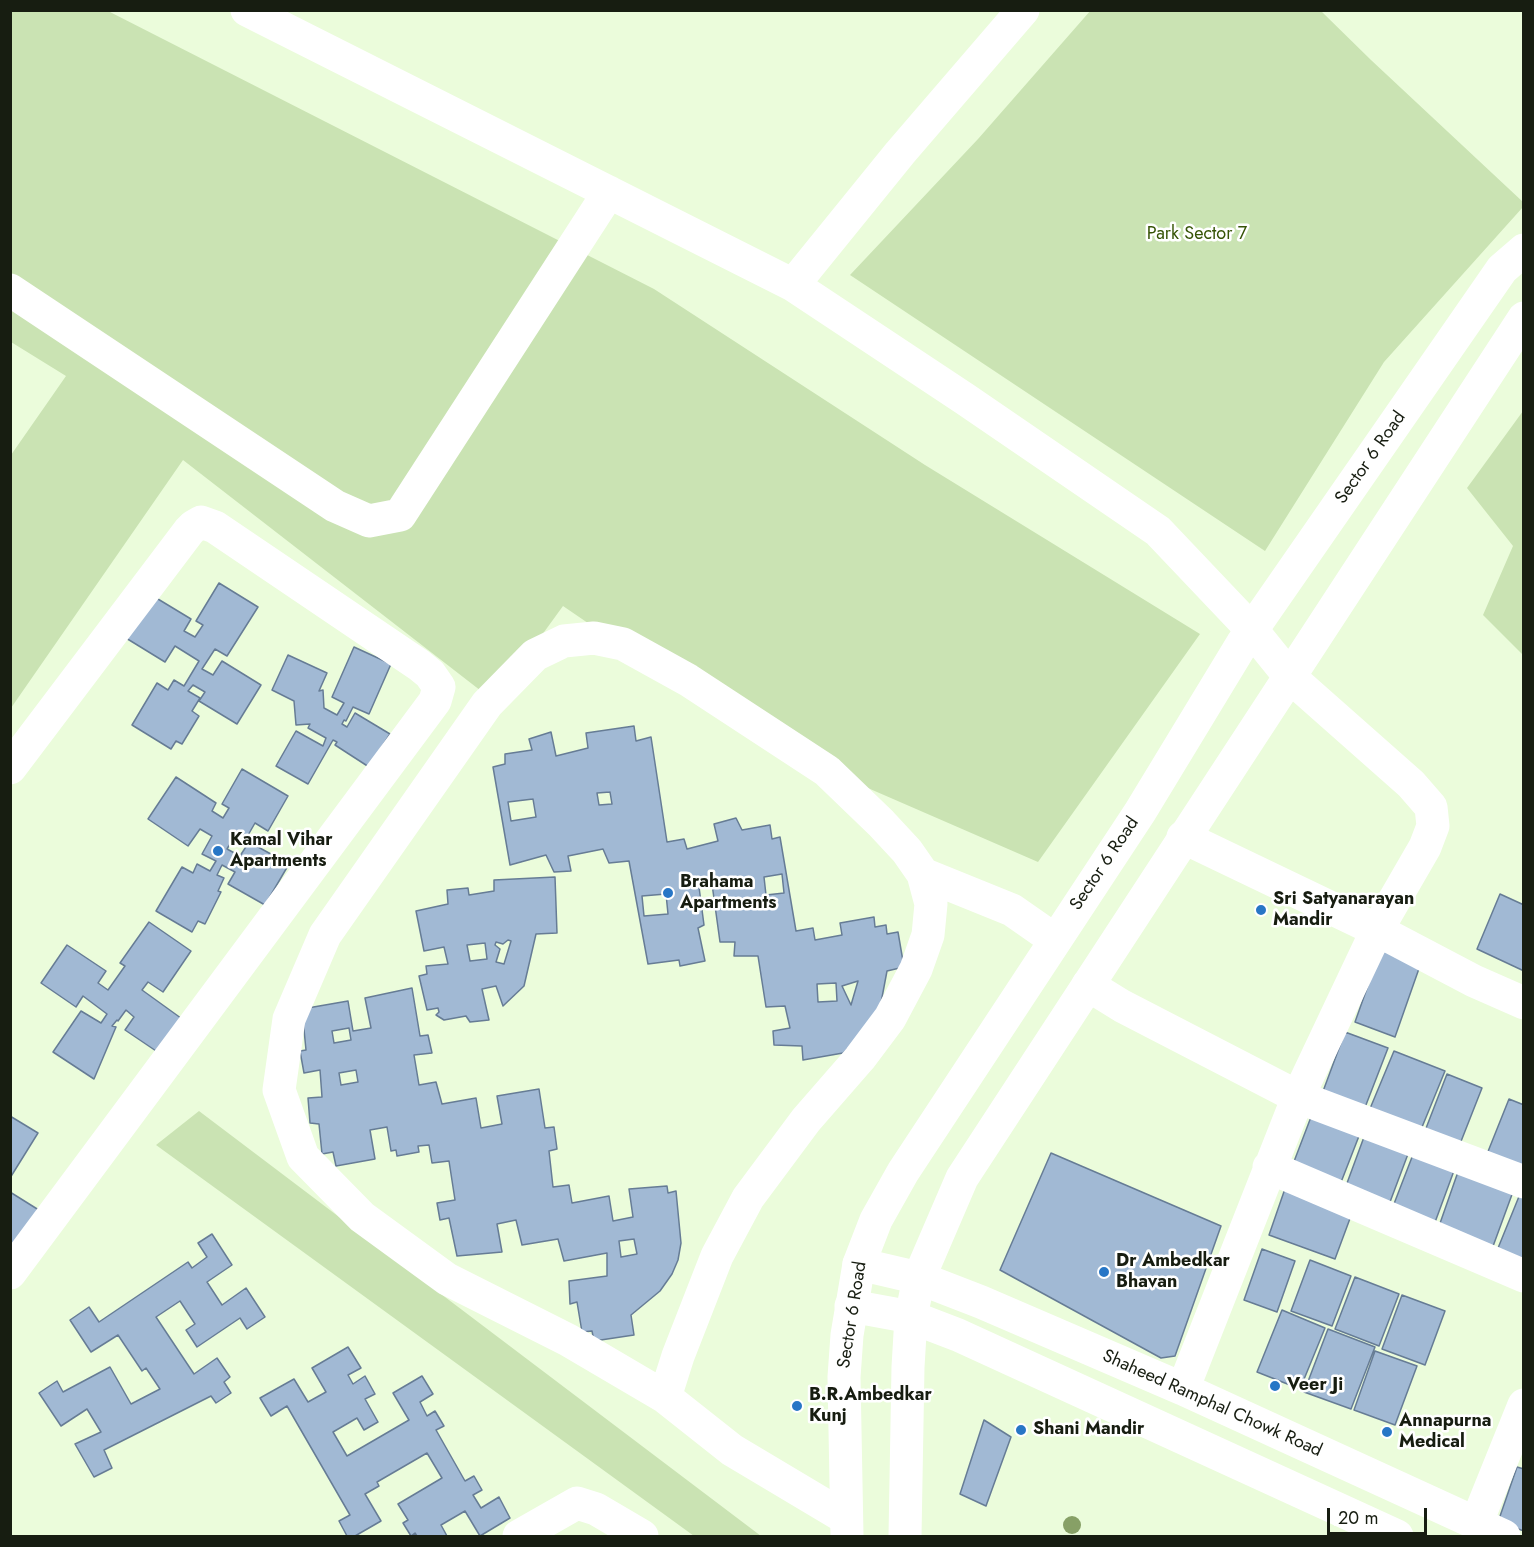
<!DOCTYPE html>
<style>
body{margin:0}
#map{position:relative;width:1534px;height:1547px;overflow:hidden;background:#ebfcdb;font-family:Jost,sans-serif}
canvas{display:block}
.frame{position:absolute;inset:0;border:12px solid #171d11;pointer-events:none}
.scale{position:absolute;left:1327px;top:1508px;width:100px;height:27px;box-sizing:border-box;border:3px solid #171d11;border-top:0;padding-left:8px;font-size:18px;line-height:21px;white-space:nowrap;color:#171d11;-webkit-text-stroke:4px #fff;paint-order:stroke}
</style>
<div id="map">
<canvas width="1534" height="1547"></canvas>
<div class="frame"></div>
<div class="scale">20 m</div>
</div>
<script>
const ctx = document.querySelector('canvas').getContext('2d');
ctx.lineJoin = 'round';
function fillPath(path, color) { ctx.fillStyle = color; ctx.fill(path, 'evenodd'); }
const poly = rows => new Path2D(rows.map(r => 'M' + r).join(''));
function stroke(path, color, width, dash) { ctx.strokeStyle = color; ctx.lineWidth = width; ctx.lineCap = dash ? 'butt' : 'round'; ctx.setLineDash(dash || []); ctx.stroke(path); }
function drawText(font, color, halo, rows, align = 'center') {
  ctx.font = font + ' Jost,sans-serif'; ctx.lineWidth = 5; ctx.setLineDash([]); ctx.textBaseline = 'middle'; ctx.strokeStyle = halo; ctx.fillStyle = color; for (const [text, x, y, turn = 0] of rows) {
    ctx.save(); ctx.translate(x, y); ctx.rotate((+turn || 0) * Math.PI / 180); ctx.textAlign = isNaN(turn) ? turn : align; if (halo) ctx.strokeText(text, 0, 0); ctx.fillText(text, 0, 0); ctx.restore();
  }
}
const green = poly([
 [1091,10,1321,11,1371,60,1523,202,1523,207,1384,362,1265,551,850,275,978,139],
 [11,11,108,11,654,289,925,465,1200,634,1038,862,762,742,563,606,494,701,183,460,11,708,11,455,66,376,11,342],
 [1523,411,1523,655,1483,615,1513,546,1467,488],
 [199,1111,761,1536,694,1536,156,1145]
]);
const building = poly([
 [219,583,258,607,227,656,215,649,202,669,213,675,222,661,261,685,237,724,199,701,205,692,193,685,188,691,200,698,192,711,199,716,182,744,176,741,171,749,132,725,157,683,168,690,174,680,184,686,199,661,175,646,165,662,121,635,148,593,191,619,184,631,195,637,203,625,196,621,219,583],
 [354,647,391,664,369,714,353,707,346,721,344,720,342,724,347,727,355,713,390,734,369,767,335,745,337,742,333,740,308,784,276,766,296,731,323,746,326,738,308,728,310,724,296,725,294,701,272,690,288,655,327,673,319,691,323,690,324,708,337,715,344,703,332,697,354,647],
 [634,726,636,741,651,737,667,842,684,839,687,849,718,841,714,824,736,818,742,830,770,825,772,839,780,837,796,931,813,928,815,940,842,935,840,923,874,917,875,927,886,925,887,934,898,932,904,967,887,971,877,1024,843,1053,803,1060,802,1046,774,1045,773,1031,790,1028,785,1006,766,1007,758,956,734,956,735,942,720,942,712,884,699,887,704,925,698,928,705,961,680,966,679,960,648,964,629,861,609,863,603,849,568,856,571,871,554,872,546,855,510,865,493,767,505,764,505,754,532,750,529,739,551,732,556,756,588,748,586,733,634,726],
 [610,792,612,804,599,805,597,793,610,792],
 [533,799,536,817,511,821,508,802,533,799],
 [782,874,784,893,766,895,764,877,782,874],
 [666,894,668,914,644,916,642,896,666,894],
 [858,981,851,1005,842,986,858,981],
 [836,983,837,1001,818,1002,817,984,836,983],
 [242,769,288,796,268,831,255,823,247,837,237,832,227,849,240,856,249,842,289,864,265,905,228,884,235,872,222,865,217,875,224,878,218,891,221,892,205,924,198,921,192,932,156,911,182,867,193,873,197,864,210,871,216,861,202,854,212,836,200,829,188,846,148,819,176,777,216,803,212,811,223,818,229,808,222,804,242,769],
 [555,877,557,933,536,934,524,986,503,1006,496,986,482,989,489,1020,470,1022,466,1016,444,1020,436,1015,439,1012,438,1008,427,1010,419,976,427,974,426,966,448,964,444,947,424,951,416,911,448,904,447,890,468,888,469,895,494,891,494,880,555,877],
 [508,940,511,941,504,964,496,962,500,949,495,945,496,942,503,944,508,940],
 [485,943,487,959,470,961,467,945,485,943],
 [1500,894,1524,905,1524,971,1477,949,1500,894],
 [149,922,191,951,163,992,148,982,142,990,185,1021,162,1055,125,1030,134,1017,126,1010,118,1021,117,1020,112,1026,116,1027,94,1079,53,1052,81,1011,101,1023,107,1014,83,996,76,1007,41,983,67,945,106,971,98,983,108,990,125,966,120,963,149,922],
 [1382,946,1422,960,1395,1037,1355,1022,1382,946],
 [412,988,420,1036,428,1035,432,1053,414,1055,419,1085,436,1082,442,1104,476,1098,481,1128,502,1124,497,1096,539,1089,545,1128,554,1127,557,1149,549,1151,553,1187,569,1185,572,1203,609,1196,613,1221,633,1217,629,1189,667,1186,668,1193,676,1191,681,1243,678,1260,672,1274,660,1291,631,1315,634,1335,594,1341,592,1331,582,1332,577,1302,570,1304,569,1281,607,1276,607,1253,564,1261,558,1239,522,1245,516,1220,497,1224,502,1252,457,1256,449,1218,440,1220,437,1203,455,1200,449,1161,432,1163,429,1145,418,1146,419,1152,397,1156,396,1150,391,1151,387,1127,370,1130,375,1159,336,1166,333,1152,322,1154,319,1124,310,1123,308,1098,322,1097,320,1070,304,1073,300,1051,306,1050,302,1009,348,1001,353,1031,371,1028,365,998,412,988],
 [349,1028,351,1040,334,1043,332,1031,349,1028],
 [356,1070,358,1082,341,1085,339,1073,356,1070],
 [634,1239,637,1254,621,1257,619,1241,634,1239],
 [1345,1032,1388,1048,1364,1110,1322,1094,1345,1032],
 [1394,1051,1445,1071,1420,1132,1369,1111,1394,1051],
 [1447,1074,1482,1088,1458,1149,1423,1136,1447,1074],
 [1509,1099,1524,1105,1524,1169,1485,1159,1509,1099],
 [10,1116,38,1133,10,1178,10,1116],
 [1311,1117,1359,1136,1338,1190,1290,1172,1311,1117],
 [1364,1137,1408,1154,1387,1210,1343,1194,1364,1137],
 [1414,1152,1455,1168,1434,1225,1392,1209,1414,1152],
 [1051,1153,1221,1226,1175,1356,1161,1358,1000,1270,1051,1153],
 [1459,1169,1514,1189,1492,1249,1438,1229,1459,1169],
 [1288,1180,1355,1205,1335,1259,1269,1235,1288,1180],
 [10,1192,42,1212,10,1247,10,1192],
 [1520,1194,1524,1195,1524,1265,1496,1253,1520,1194],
 [212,1234,232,1265,207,1282,222,1305,246,1288,265,1317,247,1329,240,1318,197,1347,186,1330,195,1324,180,1301,156,1317,194,1374,217,1358,230,1377,224,1382,231,1393,216,1403,211,1396,104,1450,112,1468,94,1477,75,1444,101,1432,87,1409,61,1426,39,1393,57,1381,63,1392,110,1367,131,1404,160,1389,146,1368,142,1371,118,1335,91,1352,70,1320,89,1307,99,1322,188,1262,192,1268,207,1257,198,1243,212,1234],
 [1262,1249,1295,1261,1277,1312,1244,1300,1262,1249],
 [1310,1260,1351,1276,1332,1326,1291,1311,1310,1260],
 [1355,1277,1399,1294,1379,1346,1335,1329,1355,1277],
 [1402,1295,1445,1311,1425,1365,1382,1349,1402,1295],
 [1282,1310,1325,1328,1300,1389,1257,1372,1282,1310],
 [1328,1329,1375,1347,1351,1409,1304,1392,1328,1329],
 [348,1347,361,1368,348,1375,353,1384,365,1376,375,1394,365,1399,378,1422,364,1430,357,1418,333,1432,347,1456,409,1420,393,1393,422,1376,433,1394,420,1402,427,1416,435,1411,444,1426,436,1430,465,1481,474,1476,482,1490,473,1495,481,1508,499,1497,510,1518,480,1536,465,1511,441,1525,447,1536,417,1536,415,1533,411,1536,403,1523,408,1520,398,1504,442,1478,427,1453,377,1482,379,1486,365,1494,381,1521,355,1536,347,1536,339,1521,350,1515,287,1406,271,1416,260,1398,294,1379,308,1402,326,1392,312,1368,348,1347],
 [1375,1351,1417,1366,1395,1425,1354,1410,1375,1351],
 [984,1420,1011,1437,986,1506,960,1494,984,1420],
 [1517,1467,1524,1469,1524,1531,1498,1522,1517,1467]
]);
const minor = poly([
 [247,10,793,285,965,399,1158,531,1252,630,1290,677,1411,784,1431,807,1433,826,1425,847,1377,930,1298,1097,1183,1389],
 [793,285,900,153,1023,10],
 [10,290,335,506,369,521,400,515,609,192],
 [10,768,189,531,194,526,201,522,215,527,419,665,430,674,439,687,435,701,10,1273],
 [1183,837,1377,930,1474,981,1524,1003],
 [923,874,1012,910,1055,940],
 [1088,985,1122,1006,1298,1097,1524,1182],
 [1269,1167,1524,1276],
 [859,1264,919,1278,981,1302,1183,1389,1504,1536],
 [851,1306,911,1317,958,1335,1397,1536],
 [665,1397,678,1356,717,1256,748,1198,806,1120,860,1058,890,1018,916,969,928,935,931,904,923,874,907,851,881,823,827,771,688,680,623,644,594,638,564,641,535,655,487,704,325,935,289,1019,279,1090,303,1157,362,1217,447,1279,568,1340,665,1397,732,1450,846,1518],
 [1476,1524,1524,1405],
 [519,1536,577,1503,596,1509,642,1536]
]);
const tertiary = poly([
 [847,1536,844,1377,847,1335,859,1264,876,1220,903,1172,1140,812,1242,644,1502,269,1524,250],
 [905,1536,908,1367,911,1317,919,1278,962,1178,1524,318]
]);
const trees = [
 [1072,1525]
];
const markers = [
 [218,851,6,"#2776c6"],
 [668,893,6,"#2776c6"],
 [1261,910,6,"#2776c6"],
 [1104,1272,6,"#2776c6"],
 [1275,1386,6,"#2776c6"],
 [797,1406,6,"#2776c6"],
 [1021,1430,6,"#2776c6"],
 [1387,1432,6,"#2776c6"]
];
const parkNames = [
 ["Park Sector 7",1197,235]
];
const streetNames = [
 ["Sector 6 Road",1371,458,-55],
 ["Sector 6 Road",1105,864,-56],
 ["Sector 6 Road",853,1315,-81],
 ["Shaheed Ramphal Chowk Road",1212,1404,24]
];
const poiNames = [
 ["Kamal Vihar",230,841],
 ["Apartments",230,862],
 ["Brahama",680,883],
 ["Apartments",680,904],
 ["Sri Satyanarayan",1273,900],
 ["Mandir",1273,921],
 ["Dr Ambedkar",1116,1262],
 ["Bhavan",1116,1283],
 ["Veer Ji",1287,1386],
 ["B.R.Ambedkar",809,1396],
 ["Kunj",809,1417],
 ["Annapurna",1399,1422],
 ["Medical",1399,1443],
 ["Shani Mandir",1033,1430]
];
fillPath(green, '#cae3b3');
fillPath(building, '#a1b9d4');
stroke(building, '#667c95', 1.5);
stroke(minor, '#fff', 33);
stroke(tertiary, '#fff', 33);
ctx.fillStyle = '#87a066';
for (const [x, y] of trees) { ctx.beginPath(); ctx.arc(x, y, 9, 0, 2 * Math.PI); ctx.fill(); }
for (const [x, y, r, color] of markers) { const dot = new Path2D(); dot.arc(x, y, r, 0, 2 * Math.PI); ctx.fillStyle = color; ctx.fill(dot); stroke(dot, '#fff', 2); }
drawText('18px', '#365406', '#fff', parkNames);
drawText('18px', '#171d11', '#fff', streetNames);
drawText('bold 18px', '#171d11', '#fff', poiNames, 'left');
</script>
